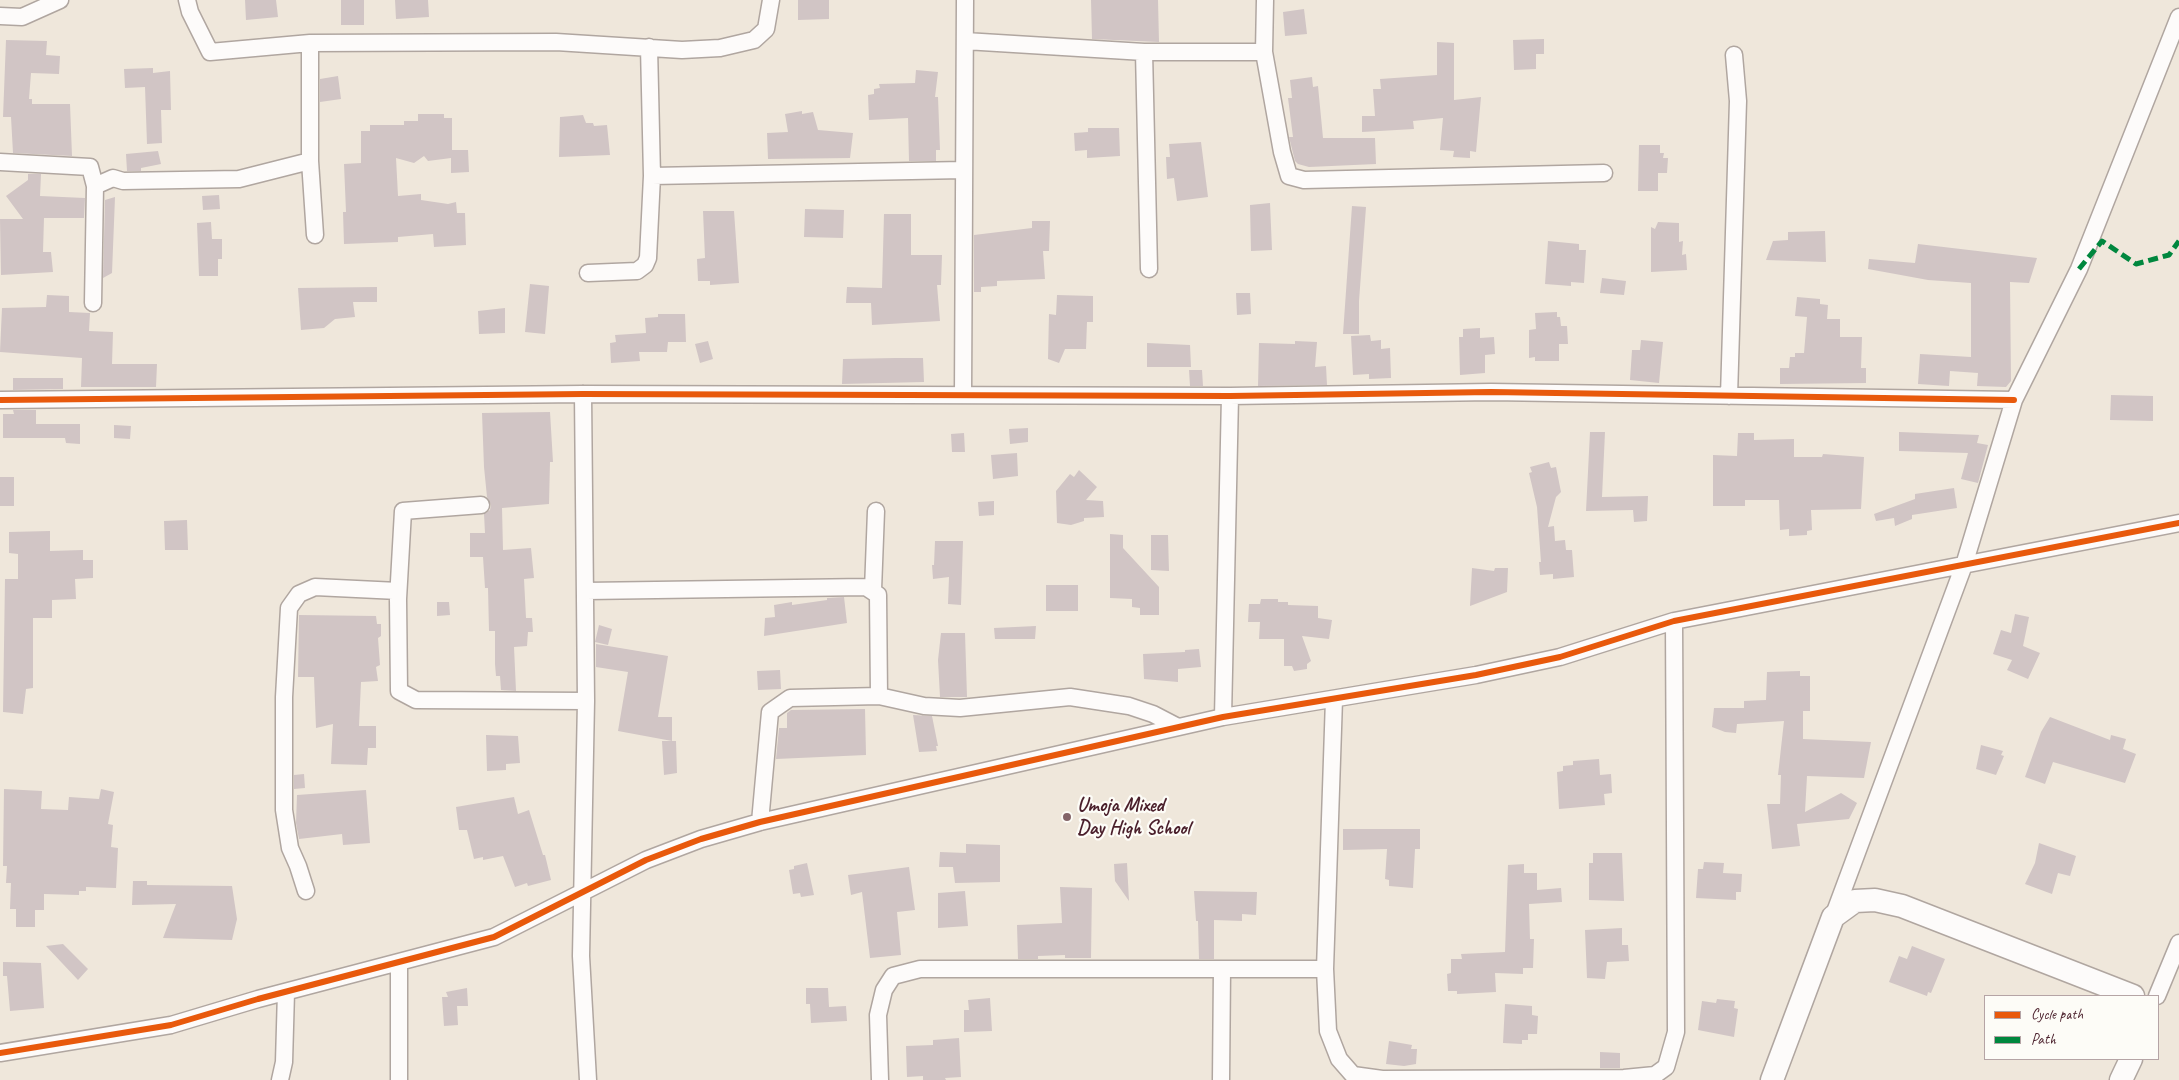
<!DOCTYPE html>
<style>
body{margin:0}
#map{position:relative;width:2179px;height:1080px;overflow:hidden;background:#efe7db;font-family:Caveat,sans-serif}
canvas{display:block}
.legend{position:absolute;left:1984px;top:995px;width:175px;height:65px;box-sizing:border-box;background:#fdfcf7;border:1px solid #b5a4a5;margin:0;padding:6px 9px;list-style:none;font-size:15px;color:#4a1f2b}
.legend li{display:flex;align-items:center;gap:10px;height:25px}
.legend b{width:25px;border:1px solid #b5a4a5}
</style>
<div id="map">
<canvas width="2179" height="1080"></canvas>
<ul class="legend">
<li><b style="height:6px;background:#e8590c"></b>Cycle path</li>
<li><b style="height:6px;background:#00873e"></b>Path</li>
</ul>
</div>
<script>
const ctx = document.querySelector('canvas').getContext('2d');
ctx.lineJoin = 'round';
function fillPath(path, color) { ctx.fillStyle = color; ctx.fill(path, 'evenodd'); }
const poly = rows => new Path2D(rows.map(r => 'M' + r).join(''));
function stroke(path, color, width, dash) { ctx.strokeStyle = color; ctx.lineWidth = width; ctx.lineCap = dash ? 'butt' : 'round'; ctx.setLineDash(dash || []); ctx.stroke(path); }
function drawText(font, color, halo, rows, align = 'center') {
  ctx.font = font + ' Caveat,sans-serif'; ctx.lineWidth = 4.5; ctx.setLineDash([]); ctx.textBaseline = 'middle'; ctx.strokeStyle = halo; ctx.fillStyle = color; for (const [text, x, y, turn = 0] of rows) {
    ctx.save(); ctx.translate(x, y); ctx.rotate((+turn || 0) * Math.PI / 180); ctx.textAlign = isNaN(turn) ? turn : align; if (halo) ctx.strokeText(text, 0, 0); ctx.fillText(text, 0, 0); ctx.restore();
  }
}
const building = poly([
 [245,0,276,0,278,17,246,20],
 [341,0,364,0,364,25,341,25],
 [395,0,428,0,429,17,396,19],
 [798,0,829,0,829,19,798,20],
 [1091,0,1158,0,1159,42,1092,39],
 [1304,9,1307,34,1285,36,1283,12],
 [1544,39,1544,54,1536,54,1536,69,1514,70,1513,40],
 [6,40,47,41,46,55,60,56,59,74,31,73,29,99,32,99,32,104,70,104,72,156,13,153,11,117,3,117],
 [1437,42,1454,43,1454,100,1481,97,1476,152,1470,151,1470,158,1453,157,1454,151,1440,150,1443,118,1413,121,1414,129,1362,132,1362,116,1375,116,1373,89,1381,89,1380,79,1437,75],
 [153,68,153,73,170,71,171,110,161,110,162,143,147,144,145,87,125,88,124,69],
 [916,70,938,72,935,97,938,97,940,150,936,150,936,161,909,161,908,118,869,120,868,95,874,94,874,89,880,88,879,84,915,83],
 [338,76,341,99,320,102,320,79],
 [1312,77,1313,87,1318,86,1323,138,1375,138,1376,164,1309,167,1298,164,1295,161,1289,137,1293,137,1288,98,1292,98,1290,80],
 [802,111,802,114,813,112,818,130,853,133,850,158,768,159,767,133,788,132,785,114],
 [418,114,444,114,444,118,452,118,452,150,468,150,469,172,451,173,451,158,428,161,424,156,414,163,396,158,398,196,421,194,421,200,448,204,456,202,457,213,465,213,466,245,434,247,433,234,398,237,398,242,344,244,343,212,346,212,344,164,361,163,361,131,370,131,370,125,404,125,404,121,418,121],
 [583,115,586,123,593,123,594,126,607,125,610,155,559,157,560,117],
 [1088,128,1119,128,1120,156,1087,158,1087,150,1075,151,1074,133,1088,132],
 [1201,142,1208,197,1177,201,1174,178,1167,179,1166,157,1170,157,1169,144],
 [1639,145,1660,145,1660,153,1664,153,1663,158,1668,158,1667,173,1658,173,1658,191,1638,191],
 [158,151,161,164,141,168,141,171,127,171,126,154],
 [28,174,41,174,40,196,85,198,84,218,44,218,43,252,51,252,53,272,1,275,0,219,23,219,6,196,28,180],
 [219,195,220,209,203,210,202,196],
 [115,197,112,273,103,278,105,200],
 [1270,203,1272,250,1251,251,1250,205],
 [1352,206,1366,207,1359,301,1359,334,1343,334],
 [805,209,844,210,843,238,804,237],
 [703,211,734,211,739,283,710,285,710,281,698,281,697,259,705,258],
 [884,214,911,214,911,255,942,255,941,285,937,285,940,321,872,325,871,303,846,303,847,287,882,288],
 [1032,221,1050,221,1049,251,1043,251,1045,279,997,281,997,286,981,287,981,292,974,292,974,235,1032,228],
 [211,222,212,239,222,239,222,259,218,259,218,276,199,276,197,223],
 [1658,222,1679,223,1679,242,1683,241,1682,255,1686,254,1687,270,1651,272,1651,227,1655,229],
 [1825,231,1826,262,1766,260,1773,241,1788,240,1788,232],
 [1548,241,1579,244,1579,250,1586,250,1584,283,1571,282,1571,286,1545,284],
 [1918,244,2037,258,2029,283,2010,282,2011,381,2006,387,1977,386,1978,373,1950,371,1949,386,1918,384,1920,354,1971,357,1971,283,1928,280,1868,269,1869,259,1915,263],
 [1602,278,1626,281,1624,295,1600,293],
 [530,284,549,286,545,334,525,332],
 [377,287,377,302,353,302,355,317,335,319,324,328,301,330,298,288],
 [1236,293,1250,293,1251,314,1237,315],
 [47,295,69,296,69,312,90,313,89,331,113,332,112,364,157,364,156,387,81,387,82,358,0,352,2,308,46,307],
 [1057,295,1093,296,1093,322,1087,322,1086,349,1065,349,1059,363,1048,359,1049,314,1056,315],
 [1797,297,1820,299,1820,304,1828,305,1827,319,1840,319,1840,337,1862,337,1861,368,1866,368,1866,383,1780,384,1780,368,1789,368,1790,357,1795,357,1795,353,1804,353,1807,317,1795,316],
 [505,308,505,333,479,334,478,311],
 [1557,312,1557,317,1560,317,1561,326,1567,326,1568,344,1559,344,1559,361,1535,361,1535,357,1529,358,1529,330,1536,329,1535,313],
 [658,314,685,314,686,342,668,342,667,352,639,352,640,361,611,363,610,343,616,342,615,335,646,333,645,318,658,317],
 [1480,328,1480,338,1494,337,1495,354,1485,355,1485,373,1460,375,1459,337,1463,337,1463,329],
 [1370,335,1371,341,1381,340,1381,349,1390,348,1391,378,1369,379,1369,374,1353,375,1351,336],
 [1641,340,1663,342,1659,383,1630,380,1632,350,1640,350],
 [708,341,713,359,700,363,695,344],
 [1295,341,1317,342,1315,367,1326,366,1327,385,1258,386,1259,343,1295,344],
 [1147,343,1190,345,1191,367,1147,367],
 [895,358,923,358,924,382,842,384,843,359],
 [1189,370,1202,370,1203,386,1190,386],
 [13,378,63,378,63,389,13,390],
 [2111,395,2153,396,2153,421,2110,420],
 [13,410,36,410,36,424,80,424,80,444,66,443,65,438,3,438,3,414,14,414],
 [550,412,553,462,550,462,549,504,502,508,503,550,531,548,534,578,524,579,526,618,532,618,533,632,528,632,527,646,514,647,516,691,501,690,500,676,496,676,495,664,495,631,489,631,488,588,485,588,483,557,470,557,470,533,485,533,484,514,490,510,491,505,487,497,484,467,482,413],
 [114,425,131,426,130,439,114,438],
 [1028,428,1028,442,1010,444,1009,429],
 [1590,432,1605,432,1602,497,1648,496,1647,521,1634,522,1633,510,1586,511],
 [1899,432,1979,435,1977,443,1988,445,1978,483,1961,479,1968,453,1899,451],
 [964,433,965,452,952,452,951,434],
 [1738,433,1754,433,1754,440,1794,439,1794,457,1822,457,1823,454,1864,457,1861,509,1811,510,1812,530,1807,531,1807,535,1789,536,1789,529,1780,530,1779,500,1745,500,1745,506,1713,506,1713,455,1737,456],
 [1017,453,1018,476,993,479,991,455],
 [1549,462,1551,468,1556,467,1561,492,1556,497,1548,527,1554,526,1555,541,1565,540,1566,550,1572,550,1574,577,1553,579,1553,574,1540,575,1539,562,1541,562,1537,507,1529,473,1532,472,1530,467],
 [1079,470,1097,487,1086,500,1103,501,1104,517,1084,518,1084,521,1071,525,1057,523,1056,491,1070,474,1074,477],
 [0,477,14,477,14,506,0,506],
 [1954,488,1957,508,1912,515,1912,519,1895,526,1894,518,1876,521,1874,514,1915,499,1915,494],
 [994,501,994,515,979,516,978,502],
 [187,520,188,550,165,550,164,521],
 [50,531,50,551,83,550,83,560,93,560,93,578,75,579,76,599,52,600,52,618,33,618,33,688,26,689,23,714,3,712,5,579,18,579,18,554,9,553,9,532],
 [1110,534,1123,535,1123,548,1159,587,1159,615,1140,615,1140,608,1132,607,1132,599,1110,598],
 [1151,535,1168,535,1169,571,1151,570],
 [935,541,963,541,961,605,948,604,949,577,933,579,932,565,934,565],
 [1472,568,1494,571,1495,568,1508,568,1507,592,1470,606],
 [1046,585,1078,585,1078,611,1046,611],
 [844,597,847,623,764,636,765,618,775,617,774,605,792,602,792,605,827,600,827,598],
 [1261,599,1278,599,1278,602,1288,602,1288,605,1318,606,1318,618,1332,620,1329,639,1302,636,1311,661,1307,664,1307,669,1294,671,1292,666,1284,666,1284,639,1259,639,1260,622,1248,622,1249,604,1260,604],
 [437,602,449,602,450,615,437,616],
 [2015,614,2029,617,2023,646,2040,653,2028,679,2007,670,2012,660,1993,654,2001,630,2011,633],
 [299,615,376,616,377,624,381,624,381,636,378,638,380,665,376,667,378,681,361,682,359,726,376,726,376,748,368,748,367,765,331,764,333,724,316,728,314,677,298,677],
 [599,625,612,629,608,645,595,642],
 [1036,626,1035,639,995,639,994,628],
 [941,633,965,633,967,697,940,697,938,660],
 [596,644,668,656,658,717,672,717,672,741,618,731,628,672,596,667],
 [1199,649,1201,667,1178,669,1178,682,1144,679,1143,654,1185,652,1185,650],
 [780,670,781,689,758,690,757,671],
 [1800,671,1800,676,1810,676,1810,711,1803,711,1803,739,1871,742,1864,778,1807,776,1805,812,1841,793,1857,803,1849,819,1797,824,1800,846,1772,849,1767,804,1780,804,1781,775,1778,775,1784,721,1737,724,1736,733,1725,732,1712,727,1714,708,1744,708,1744,701,1766,700,1767,672],
 [865,709,866,755,776,759,779,728,787,728,787,713,791,710],
 [913,715,932,716,938,746,936,746,937,751,919,752],
 [2050,717,2110,740,2111,735,2126,739,2123,749,2136,754,2125,783,2053,762,2045,784,2025,777,2041,732],
 [486,735,518,736,520,763,506,764,506,770,487,771],
 [662,741,676,741,677,773,664,775],
 [1981,745,2003,751,2001,755,2004,756,1996,775,1976,769],
 [1599,759,1600,775,1611,774,1612,793,1604,794,1605,805,1559,809,1557,772,1563,771,1563,766,1573,765,1573,761],
 [304,774,305,788,294,789,294,775],
 [4,789,42,791,41,809,68,810,69,797,99,799,101,789,114,792,108,824,113,825,111,847,118,848,116,888,86,887,86,891,79,891,79,895,44,894,44,910,35,910,35,927,16,927,16,909,10,909,11,883,6,883,7,866,3,866],
 [366,790,370,843,343,845,342,834,299,839,296,823,297,795],
 [514,797,518,814,529,810,543,855,545,855,551,880,528,886,527,883,515,887,503,856,483,860,483,857,474,859,467,830,459,830,456,807],
 [1343,829,1420,829,1420,849,1415,849,1413,888,1389,886,1389,880,1385,879,1387,849,1343,850],
 [2039,843,2076,856,2070,876,2058,873,2052,894,2025,884,2035,863],
 [966,844,1000,845,1000,882,955,883,953,867,939,867,940,852,966,853],
 [1593,853,1622,853,1624,901,1589,900,1589,863,1593,863],
 [1704,862,1724,863,1723,873,1742,874,1741,892,1736,892,1736,900,1696,898,1698,869,1703,869],
 [807,863,814,895,801,897,800,893,793,894,789,870,794,869,794,866],
 [1127,863,1129,901,1115,881,1114,864],
 [1524,864,1524,873,1537,873,1537,890,1561,888,1562,902,1529,904,1530,939,1534,939,1533,968,1523,968,1523,974,1495,973,1496,992,1457,994,1457,991,1448,991,1447,974,1451,973,1451,959,1462,959,1461,954,1505,952,1508,865],
 [909,867,915,910,897,912,901,955,870,958,862,892,851,895,848,875],
 [133,881,147,881,147,885,232,886,237,919,232,940,163,938,176,904,132,905],
 [1060,887,1092,888,1091,958,1065,958,1065,955,1038,956,1038,959,1018,959,1017,925,1062,923],
 [965,891,968,926,938,928,938,893],
 [1194,891,1257,892,1256,915,1242,914,1242,921,1214,920,1214,959,1199,959,1198,921,1196,921],
 [1622,928,1622,945,1628,945,1629,961,1607,962,1605,979,1587,978,1585,930],
 [63,944,88,969,78,980,46,946],
 [1912,946,1945,959,1931,993,1928,992,1927,996,1889,982,1899,956,1907,959],
 [3,962,41,963,44,1008,10,1011,7,976,3,976],
 [467,988,468,1006,457,1006,458,1025,444,1026,442,997,448,997,446,992],
 [806,988,828,988,829,1007,846,1006,847,1021,811,1023,810,1004,806,1004],
 [990,998,992,1031,964,1032,964,1010,969,1010,968,1000],
 [1717,999,1735,1001,1734,1008,1738,1009,1734,1037,1698,1030,1702,1001,1716,1003],
 [1505,1004,1532,1006,1532,1015,1538,1016,1537,1034,1528,1034,1528,1040,1522,1040,1522,1044,1503,1043],
 [959,1038,961,1077,945,1078,946,1080,923,1080,923,1076,907,1077,906,1046,933,1045,933,1040],
 [1389,1041,1412,1045,1411,1049,1417,1049,1416,1064,1404,1066,1386,1064],
 [1600,1052,1620,1053,1620,1068,1600,1068]
]);
const street = poly([
 [187,0,190,12,210,52,310,43,556,42,682,50,720,48,754,40,766,29,771,0],
 [1265,0,1264,52,1282,152,1289,176,1304,180,1604,173],
 [0,16,22,17,60,0],
 [965,41,1144,52,1264,52],
 [310,43,310,161,315,235],
 [1144,52,1149,269],
 [0,162,90,167,95,186,113,178,123,181,239,179,310,161],
 [652,176,963,170],
 [588,273,637,271,645,265,648,258,652,176,649,47],
 [93,303,95,186],
 [583,394,586,701,581,956,588,1080],
 [963,395,965,0],
 [1729,396,1738,101,1734,55],
 [0,400,583,394,1230,396,1491,392,2014,400],
 [481,505,403,511,398,599,399,691,416,700,586,701],
 [873,590,876,511],
 [586,591,866,587,878,595,879,696],
 [1334,699,1325,969,1328,1031,1339,1059,1353,1075,1382,1079,1624,1078,1655,1075,1666,1067,1676,1032,1674,621],
 [1223,717,1230,396],
 [760,822,770,712,790,698,879,696,924,706,960,708,1070,697,1129,706,1153,714,1178,727],
 [306,891,298,866,290,848,284,810,284,697,289,608,299,594,315,587,398,591],
 [1833,917,1964,565,2014,400,2079,269,2179,17],
 [2157,996,2179,943],
 [0,1053,171,1025,258,999,494,937,646,860,701,839,760,822,1223,717,1476,675,1560,657,1674,621,2179,523],
 [280,1080,284,1062,286,992],
 [399,1080,399,963],
 [880,1080,878,1015,884,990,893,976,920,969,1325,969],
 [1221,1080,1222,970]
]);
const secondary = poly([
 [1772,1080,1833,917,1855,901,1875,900,1902,906,2133,996],
 [2121,1080,2131,1059]
]);
const quiet = poly([
 [2079,269,2102,241,2136,264,2169,255,2179,241]
]);
const cycleway = poly([
 [0,400,583,394,1230,396,1491,392,2014,400],
 [0,1053,171,1025,258,999,494,937,646,860,701,839,760,822,1223,717,1476,675,1560,657,1674,621,2179,523]
]);
const markers = [
 [1067,817,5,"#846569"]
];
const poiNames = [
 ["Umoja Mixed",1077,806],
 ["Day High School",1077,829]
];
fillPath(building, '#d1c5c5');
stroke(street, '#b0a6a0', 19);
stroke(secondary, '#b0a6a0', 25);
stroke(street, '#fdfbfa', 16);
stroke(secondary, '#fdfbfa', 22);
stroke(quiet, '#00873e', 5, [10, 5]);
stroke(cycleway, '#e8590c', 6);
for (const [x, y, r, color] of markers) { const dot = new Path2D(); dot.arc(x, y, r, 0, 2 * Math.PI); ctx.fillStyle = color; ctx.fill(dot); stroke(dot, '#fdfcf7', 2); }
drawText('bold 20px', '#4a1f2b', '#fdfcf7', poiNames, 'left');
</script>
